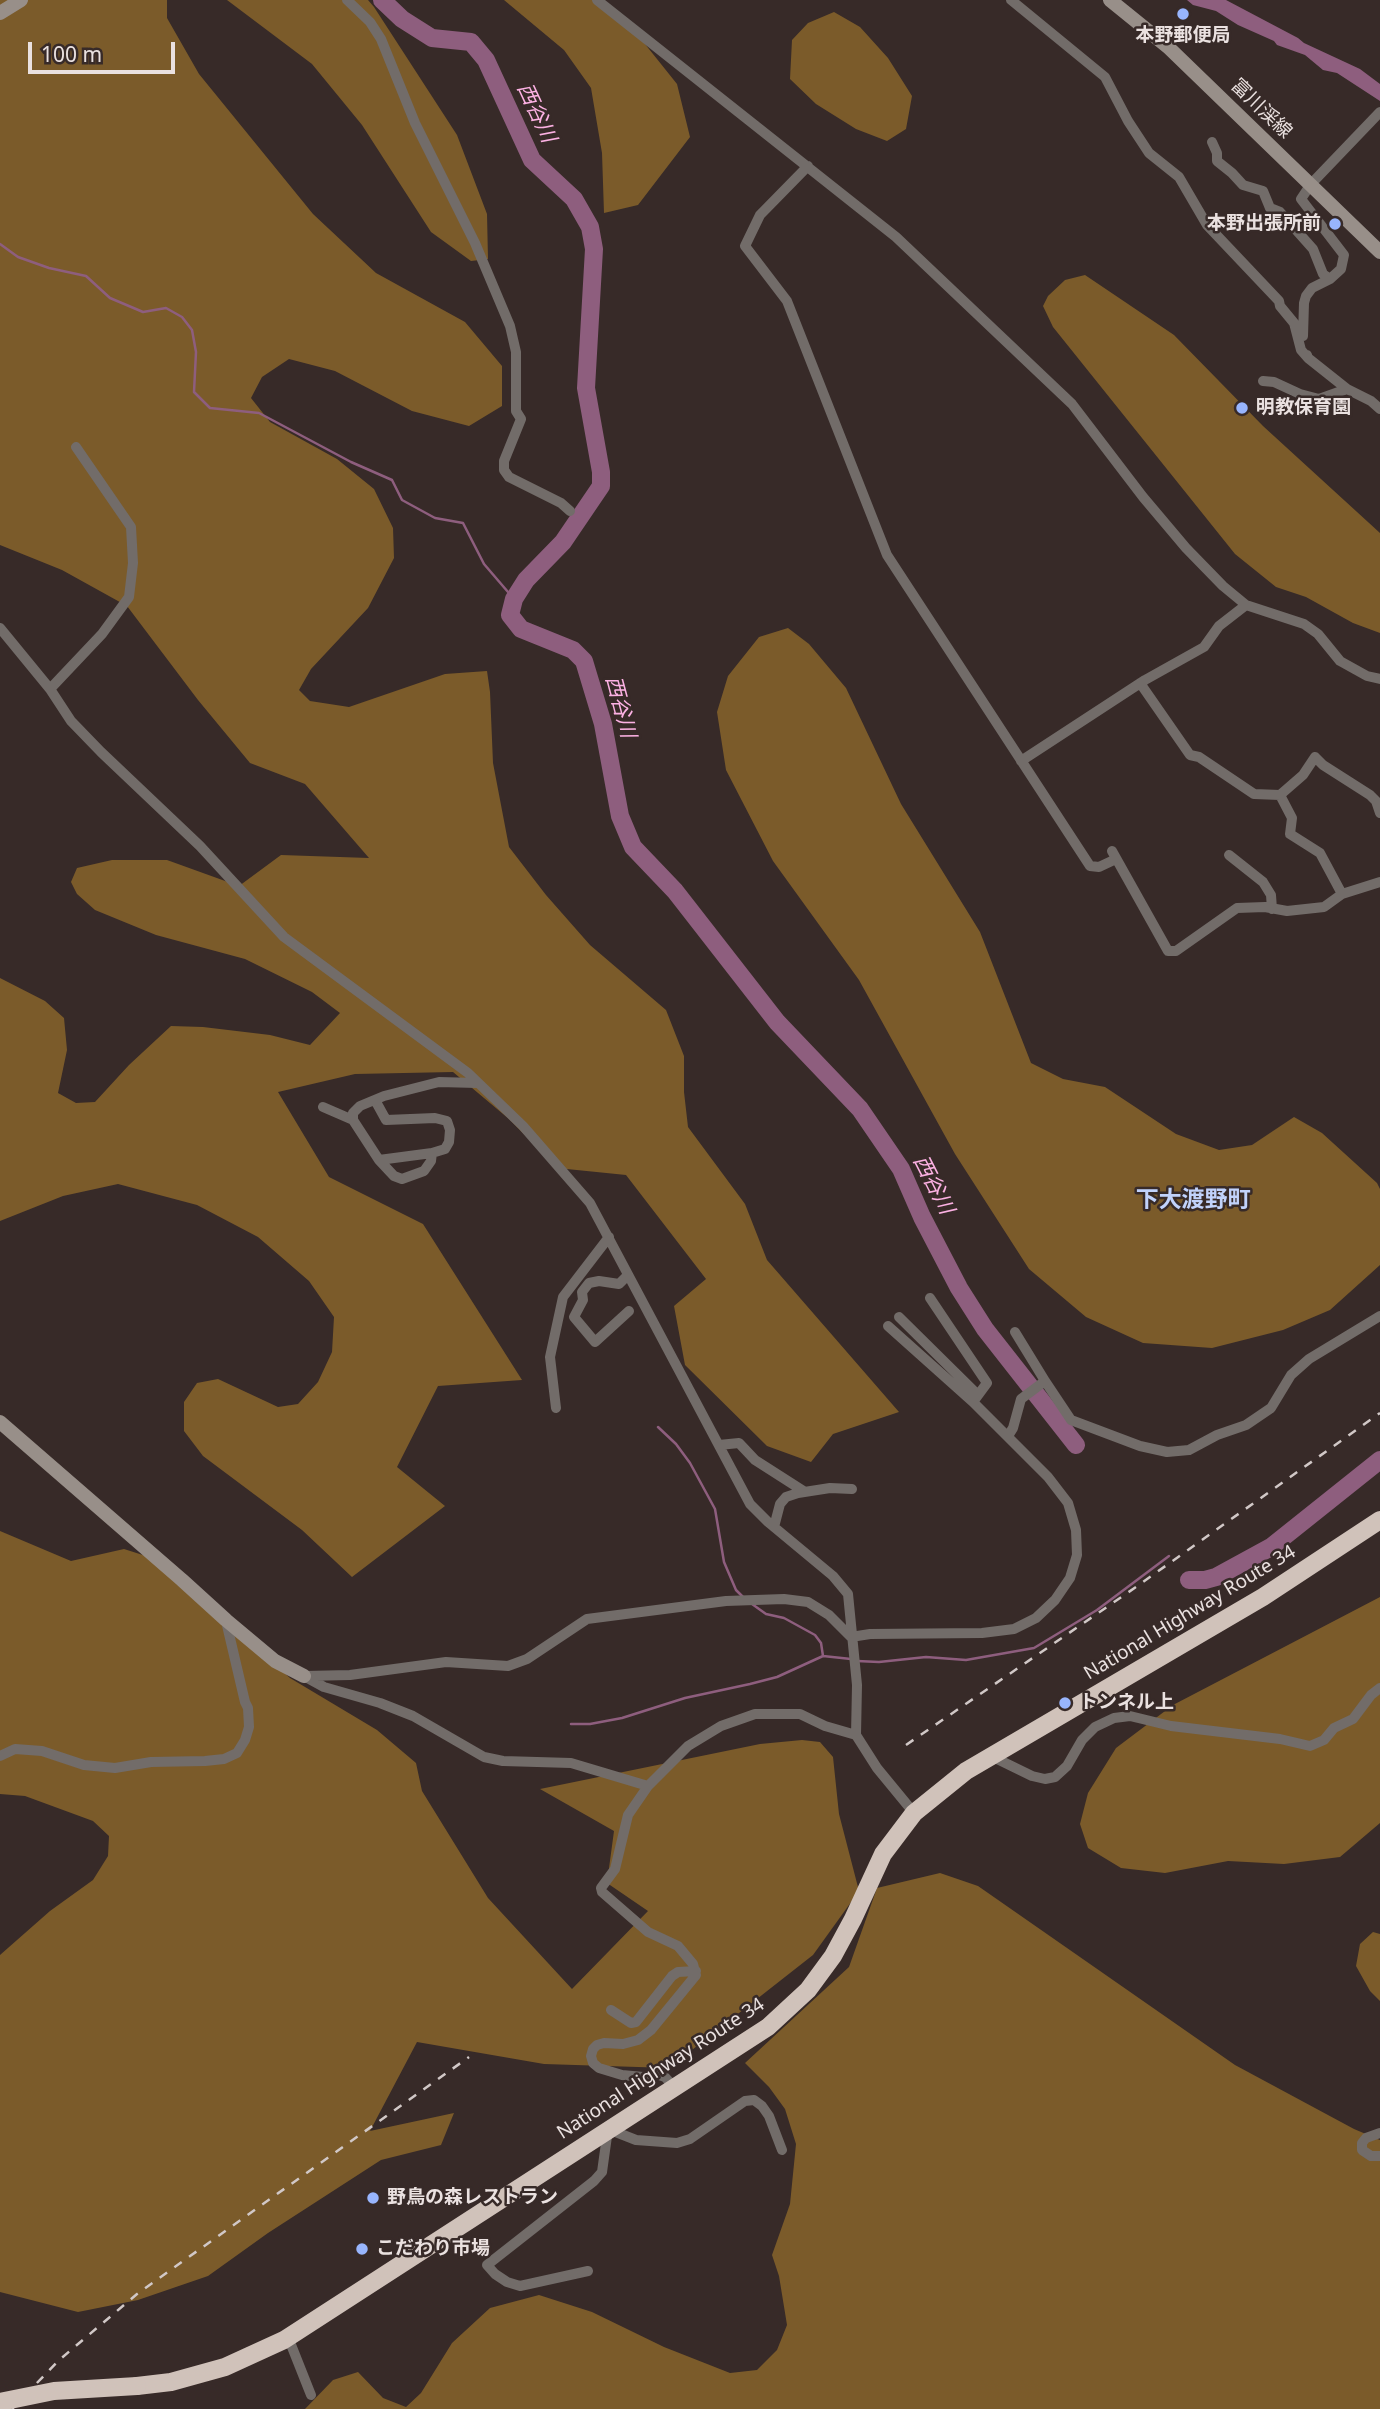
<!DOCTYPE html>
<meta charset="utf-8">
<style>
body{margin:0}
#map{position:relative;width:1380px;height:2409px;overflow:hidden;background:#372a28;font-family:"Noto Sans",sans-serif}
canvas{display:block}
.scale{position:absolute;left:28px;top:42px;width:147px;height:32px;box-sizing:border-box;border:4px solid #eae1e0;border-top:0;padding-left:9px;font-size:21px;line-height:24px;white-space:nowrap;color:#eae1e0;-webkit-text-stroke:5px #372a28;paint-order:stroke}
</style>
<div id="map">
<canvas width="1380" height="2409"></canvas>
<div class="scale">100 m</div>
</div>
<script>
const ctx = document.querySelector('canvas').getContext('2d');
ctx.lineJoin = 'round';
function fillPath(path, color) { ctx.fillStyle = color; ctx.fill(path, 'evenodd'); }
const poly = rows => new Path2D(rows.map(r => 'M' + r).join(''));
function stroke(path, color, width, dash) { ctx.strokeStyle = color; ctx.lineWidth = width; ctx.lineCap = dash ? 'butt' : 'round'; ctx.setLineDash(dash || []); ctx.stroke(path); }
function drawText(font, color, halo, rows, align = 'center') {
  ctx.font = font + ' "Noto Sans","Noto Sans JP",sans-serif'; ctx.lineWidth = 5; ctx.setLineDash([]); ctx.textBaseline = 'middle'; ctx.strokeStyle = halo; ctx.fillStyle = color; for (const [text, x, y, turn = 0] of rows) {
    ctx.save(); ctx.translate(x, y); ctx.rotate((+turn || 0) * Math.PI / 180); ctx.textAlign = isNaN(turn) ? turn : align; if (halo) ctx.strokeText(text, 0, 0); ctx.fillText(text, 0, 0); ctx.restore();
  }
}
const forest = poly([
 [0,0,167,0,167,18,199,74,313,214,376,273,465,322,502,366,502,406,469,426,412,411,335,371,289,359,262,377,251,398,270,422,337,459,374,489,393,528,394,558,368,608,311,669,299,690,310,701,349,707,445,674,487,671,490,692,493,763,509,847,546,895,590,945,666,1010,684,1056,684,1092,688,1127,745,1204,767,1260,899,1412,833,1434,811,1462,767,1446,685,1365,674,1306,706,1279,626,1175,557,1168,509,1119,453,1072,355,1074,278,1092,329,1177,423,1224,522,1380,438,1386,397,1467,445,1506,352,1577,302,1530,203,1456,184,1431,184,1402,197,1383,218,1379,278,1407,298,1404,318,1382,332,1352,334,1317,309,1281,258,1237,197,1205,118,1184,63,1196,0,1221,0,978,45,1001,64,1018,67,1050,58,1093,76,1103,95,1102,129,1065,171,1026,203,1027,270,1035,310,1045,340,1013,312,992,245,959,156,935,95,910,77,894,71,882,77,868,112,860,167,860,239,886,281,855,369,858,305,784,250,763,198,700,127,606,62,570,0,545],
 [227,0,368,0,374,7,457,135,487,214,488,259,471,261,431,232,362,125,312,64],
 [504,0,604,0,629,24,677,84,690,137,638,205,604,213,602,153,591,88,564,50],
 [834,12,860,27,888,58,912,96,906,129,887,141,856,129,816,104,790,79,792,40,808,23],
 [1085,275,1174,335,1263,426,1380,533,1380,633,1353,623,1306,597,1276,587,1235,554,1053,327,1043,306,1048,296,1065,280],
 [788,628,809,644,846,688,901,804,980,932,1031,1063,1063,1079,1105,1087,1176,1134,1219,1150,1252,1145,1294,1117,1322,1133,1377,1183,1380,1189,1380,1265,1330,1310,1283,1330,1212,1348,1143,1343,1086,1317,1029,1269,955,1154,859,980,773,861,726,770,717,712,728,676,759,637],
 [0,1531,71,1561,124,1549,171,1564,219,1614,290,1678,377,1730,416,1763,422,1791,488,1898,572,1989,648,1911,607,1883,614,1831,540,1789,760,1744,802,1740,820,1742,833,1757,839,1814,859,1891,813,1955,669,2068,544,2064,417,2042,370,2131,454,2113,441,2145,381,2160,268,2233,208,2276,138,2300,78,2312,0,2292,0,1955,50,1911,93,1880,108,1856,109,1836,93,1821,25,1796,0,1794],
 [1380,1597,1380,1823,1340,1857,1284,1864,1228,1861,1165,1873,1121,1868,1088,1848,1080,1824,1088,1793,1116,1748,1173,1705],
 [940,1873,978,1886,1235,2065,1354,2129,1380,2140,1380,2409,305,2409,333,2380,358,2372,383,2398,406,2407,421,2393,452,2343,490,2308,539,2295,592,2312,664,2347,730,2373,757,2370,777,2350,787,2325,779,2276,772,2255,790,2204,796,2144,785,2109,769,2087,745,2063,849,1967,877,1888],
 [1373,1932,1380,1934,1380,2001,1370,1991,1356,1966,1360,1944]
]);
const water = poly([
 [1187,0,1226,0,1298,38,1304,43,1360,69,1380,84,1380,101,1337,73,1323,70,1305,55,1277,45,1274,41,1238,25,1216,11,1193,5]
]);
const stream = poly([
 [0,244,18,257,49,268,86,276,110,298,143,312,166,308,182,317,192,330,196,352,194,392,210,408,259,413,351,462,392,480,402,500,435,518,463,523,484,564,514,599],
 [658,1427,676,1444,690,1463,715,1509,724,1562,736,1590,744,1598],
 [752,1604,766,1614,784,1618,815,1635,821,1643,823,1656],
 [857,1661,879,1662,926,1657,966,1660,1034,1648,1097,1610,1169,1556],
 [571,1724,590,1724,622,1718,685,1698,750,1684,777,1677,823,1656,851,1659]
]);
const river = poly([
 [382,0,402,19,432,38,471,42,486,60,532,160,574,199,590,227,594,249,586,388,601,472,601,486,563,542,526,580,514,599,510,615,521,629,573,650,584,661,603,724,620,816,633,847,675,891,777,1022,860,1109,901,1169,922,1217,959,1288,985,1329,1076,1445],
 [1189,1580,1205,1580,1216,1577,1271,1547,1380,1460]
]);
const street = poly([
 [347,0,370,22,381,39,415,123,475,243,510,326,516,352,516,411,521,419,504,461,504,470,509,477,561,503,570,511],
 [597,0,896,237,1072,404,1143,497,1186,548,1223,586,1246,605,1304,624,1318,634,1340,661,1367,676,1380,679],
 [1011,0,1105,77,1128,121,1149,153,1179,177,1207,225,1279,301,1280,306,1294,323,1301,350,1308,358],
 [1212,142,1217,153,1217,161,1232,173,1243,185,1263,191,1270,208,1280,212,1313,249,1323,274,1330,279],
 [808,166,760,215,745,246,787,301,887,555,1090,866,1099,867,1116,859],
 [1303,336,1304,303,1306,296,1312,288,1330,279,1341,269,1344,255,1301,199,1311,184,1380,112],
 [1307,355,1308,358,1347,389,1371,401,1380,409],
 [1263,381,1274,382,1300,394,1319,399,1347,389],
 [0,628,50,689,71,721,101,752,200,846,284,937,468,1073,523,1126,590,1203,750,1504,768,1522,833,1576,848,1594,857,1685,856,1735,877,1768,914,1813],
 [1140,683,1190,755,1199,757,1254,794,1280,795,1292,818,1290,834,1320,853,1342,894],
 [50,689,102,634,129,597,133,563,131,527,76,447],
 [1021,761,1145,680,1204,647,1219,626,1246,605],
 [1280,795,1303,775,1315,757,1323,765,1370,795,1376,801,1380,813],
 [1112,851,1168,951,1176,951,1237,908,1265,907,1287,911,1324,907,1342,894,1380,882],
 [1229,855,1263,882,1271,895,1272,909],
 [375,1100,386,1120,435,1118,447,1121,450,1130,449,1142,445,1149,432,1153],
 [323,1107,353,1120],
 [379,1160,432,1153,431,1161,424,1171,402,1179,394,1176,379,1160,353,1120,353,1113,360,1106,384,1096,439,1082,477,1083],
 [628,1275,619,1284,599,1281,589,1283,582,1292,583,1300,574,1317,595,1342,629,1311],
 [930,1298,987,1383,973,1402],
 [899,1317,978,1395],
 [1045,1381,1071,1420,1140,1446,1167,1452,1189,1450,1217,1435,1246,1425,1271,1408,1291,1375,1309,1359,1380,1316],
 [556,1408,550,1357,563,1297,609,1237],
 [1008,1436,1013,1428,1021,1399,1045,1381,1015,1332],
 [719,1445,739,1443,755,1460,805,1492],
 [774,1527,780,1504,786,1497,798,1493,830,1488,852,1489],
 [851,1637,870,1634,982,1633,1014,1629,1036,1618,1055,1600,1070,1578,1077,1555,1076,1530,1068,1503,1048,1477,973,1402,888,1326],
 [304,1676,324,1687,380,1703,413,1716,484,1757,503,1761,571,1763,648,1786,688,1746,721,1726,755,1714,800,1714,825,1726,856,1735],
 [305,1676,350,1675,446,1662,508,1666,527,1659,587,1619,726,1601,784,1599,808,1602,829,1615,851,1637],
 [0,1756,15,1749,42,1751,84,1765,115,1768,151,1762,205,1761,224,1759,237,1753,245,1740,249,1727,248,1708,245,1702,226,1621],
 [991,1756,1032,1776,1045,1779,1055,1777,1067,1766,1082,1740,1095,1727,1114,1718,1130,1716,1171,1726,1280,1739,1310,1746,1324,1740,1334,1728,1353,1719,1371,1695,1380,1688],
 [648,1786,628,1815,615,1869,601,1888,602,1892,648,1932,678,1946,693,1964,696,1975,651,2030,638,2040,623,2044,604,2043,597,2045,593,2049,591,2056,593,2063,599,2068,622,2075,643,2077,656,2074,665,2077,674,2087],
 [611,2010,631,2023,636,2022,672,1976,678,1972,696,1971],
 [1380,2133,1366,2138,1362,2143,1362,2150,1371,2156,1380,2156],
 [588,2271,520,2286,507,2282,495,2274,487,2265,594,2181,602,2172,608,2129,636,2140,677,2143,690,2139,745,2101,754,2100,762,2106,769,2116,782,2150],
 [288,2337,311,2395]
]);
const secondary = poly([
 [1110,0,1168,47,1380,252],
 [0,13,21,0],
 [0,1422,182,1580,226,1620,275,1661,304,1676]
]);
const highway = poly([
 [137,2386,171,2382,225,2367,284,2340,768,2027,808,1990,833,1956,853,1919,883,1854,914,1813,966,1771,1263,1597,1380,1520]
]);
const rail = poly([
 [906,1745,1136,1587,1380,1413],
 [12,2409,58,2361,137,2294,469,2057]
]);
const highwayBridge = poly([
 [0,2402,54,2391,137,2386]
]);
const markers = [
 [1183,14,7,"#98b5fd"],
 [1335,224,7,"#98b5fd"],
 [1242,408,7,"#98b5fd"],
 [1065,1703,7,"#98b5fd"],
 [373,2198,7,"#98b5fd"],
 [362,2249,7,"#98b5fd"]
];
const poiNames = [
 ["本野郵便局",1183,36,"center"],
 ["本野出張所前",1321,224,"right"],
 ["明教保育園",1256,408],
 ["トンネル上",1079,1703],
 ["野鳥の森レストラン",387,2198],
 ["こだわり市場",376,2249]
];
const streetNames = [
 ["富川渓線",1261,109,44],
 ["National Highway Route 34",1190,1613,-31],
 ["National Highway Route 34",661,2069,-33]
];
const waterNames = [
 ["西谷川",536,113,65],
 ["西谷川",620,707,75],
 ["西谷川",933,1185,63]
];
const quarterNames = [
 ["下大渡野町",1193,1200]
];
fillPath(forest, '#7b5b2a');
fillPath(water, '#8e5e7e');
stroke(stream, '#8e5e7e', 2.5);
stroke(river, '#8e5e7e', 18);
stroke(street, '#726c69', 10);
stroke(secondary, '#988f89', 14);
stroke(highway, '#d0c2ba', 18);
stroke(rail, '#d1c8c7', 2.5, [9, 9]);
stroke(highwayBridge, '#d0c2ba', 18);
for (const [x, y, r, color] of markers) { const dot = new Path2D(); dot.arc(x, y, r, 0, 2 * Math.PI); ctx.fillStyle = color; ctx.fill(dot); stroke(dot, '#372a28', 2.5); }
drawText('bold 19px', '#eae1e0', '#372a28', poiNames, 'left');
drawText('19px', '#eae1e0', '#372a28', streetNames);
drawText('italic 21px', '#fcb1e3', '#372a28', waterNames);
drawText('bold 23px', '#c1d2fb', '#372a28', quarterNames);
</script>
